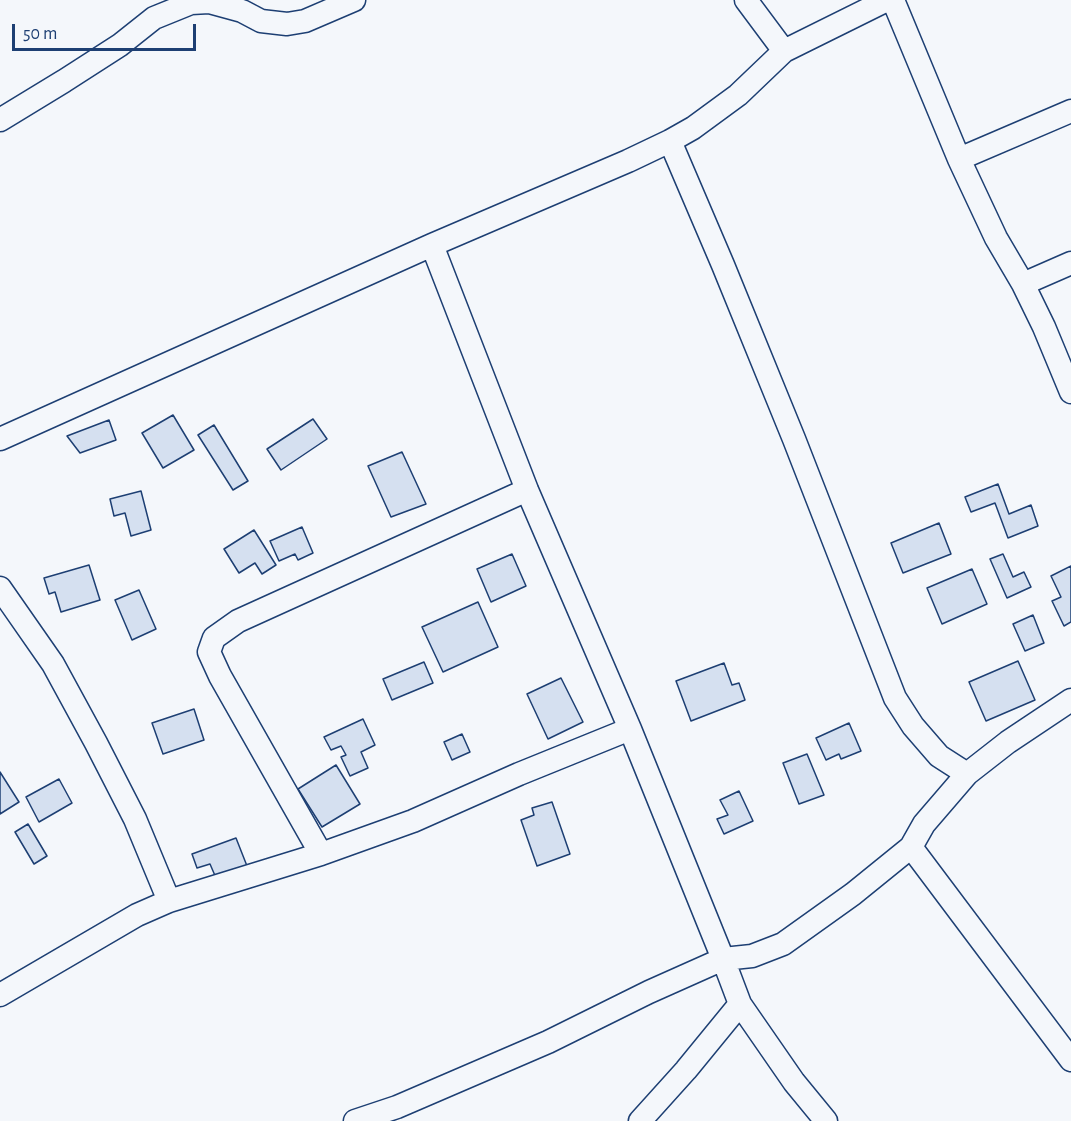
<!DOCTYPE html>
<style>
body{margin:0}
#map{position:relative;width:1071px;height:1121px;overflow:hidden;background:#f4f7fb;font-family:"Alegreya Sans",sans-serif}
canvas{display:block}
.scale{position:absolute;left:12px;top:24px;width:184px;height:27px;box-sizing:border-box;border:3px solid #1d3f73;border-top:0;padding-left:8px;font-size:18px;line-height:21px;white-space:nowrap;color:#1d3f73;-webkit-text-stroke:4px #f4f7fb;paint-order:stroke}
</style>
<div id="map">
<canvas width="1071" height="1121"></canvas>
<div class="scale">50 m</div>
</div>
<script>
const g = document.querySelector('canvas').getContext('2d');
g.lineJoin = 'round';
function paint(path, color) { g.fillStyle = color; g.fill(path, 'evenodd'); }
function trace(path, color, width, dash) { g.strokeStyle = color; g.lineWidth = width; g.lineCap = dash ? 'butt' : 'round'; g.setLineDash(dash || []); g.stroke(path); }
const building = new Path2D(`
 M 173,415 L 194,450 L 163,468 L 142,433 Z
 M 313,419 L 327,439 L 281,470 L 267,449 Z
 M 109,420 L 116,440 L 80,453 L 67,436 Z
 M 214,425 L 248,481 L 233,490 L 198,435 Z
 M 402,452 L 426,504 L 391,517 L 368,466 Z
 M 998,484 L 1009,514 L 1031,505 L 1038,526 L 1008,538 L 995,503 L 971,512 L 965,497 Z
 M 141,491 L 151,530 L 131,536 L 125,513 L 114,516 L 110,499 Z
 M 939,523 L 951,554 L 903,573 L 891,543 Z
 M 302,527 L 313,553 L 298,560 L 295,554 L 279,561 L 270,541 Z
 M 254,530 L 276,565 L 262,574 L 255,563 L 239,573 L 224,549 Z
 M 512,554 L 526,586 L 491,602 L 477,569 Z
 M 1003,554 L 1013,577 L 1024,572 L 1031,587 L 1007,598 L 990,559 Z
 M 89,565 L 100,600 L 61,612 L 55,592 L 49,594 L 44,578 Z
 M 1071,566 L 1071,622 L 1064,626 L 1052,601 L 1061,597 L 1051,576 Z
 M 972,569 L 987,604 L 942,624 L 927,588 Z
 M 139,590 L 156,629 L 132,640 L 115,600 Z
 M 478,602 L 498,647 L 443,672 L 422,627 Z
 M 1033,615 L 1044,643 L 1025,651 L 1013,624 Z
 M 1018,661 L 1035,700 L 986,721 L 969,682 Z
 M 424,662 L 433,683 L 392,700 L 383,679 Z
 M 724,663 L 732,685 L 739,683 L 745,700 L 691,721 L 676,681 Z
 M 561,678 L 583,722 L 548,739 L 527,694 Z
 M 194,709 L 204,740 L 163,754 L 152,723 Z
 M 363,719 L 375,745 L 361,752 L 368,768 L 350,776 L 341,757 L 346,755 L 341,746 L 331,750 L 324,737 Z
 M 849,723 L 861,751 L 841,759 L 839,754 L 826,760 L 816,738 Z
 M 462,734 L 470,752 L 452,760 L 444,742 Z
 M 807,754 L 824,795 L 799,804 L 783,763 Z
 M 336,765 L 360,804 L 322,827 L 298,789 Z
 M 0,772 L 19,802 L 0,814 Z
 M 59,779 L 72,803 L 39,822 L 26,797 Z
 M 739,791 L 753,821 L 724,834 L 717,819 L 728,815 L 720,800 Z
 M 552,802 L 570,854 L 537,866 L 521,820 L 534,815 L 532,808 Z
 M 28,824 L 47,856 L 34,864 L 15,832 Z
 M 236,838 L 247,866 L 216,878 L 210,864 L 197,868 L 192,854 Z`);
paint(building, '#d5e0f0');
trace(building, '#1d3f73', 1.5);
const minor = new Path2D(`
 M 746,0 L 784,51
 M 893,0 L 959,159 L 996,238 L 1023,284 L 1044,327 L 1071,392
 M 0,120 L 64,81 L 120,45 L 154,18 L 191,3 L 209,2 L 242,11 L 261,21 L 287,24 L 305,21 L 354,0
 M 670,141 L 723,265 L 794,439 L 895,698 L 913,726 L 939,756 L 967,774
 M 959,159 L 1071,111
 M 432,245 L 527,490 L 630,729 L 723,959 L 740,1004 L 794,1082 L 826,1121
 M 1023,284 L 1071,263
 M 0,439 L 432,245 L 628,161 L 670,141 L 693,128 L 738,95 L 784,51 L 887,0
 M 0,588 L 53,664 L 96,743 L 135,819 L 169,901
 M 911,847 L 1071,1060
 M 321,854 L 220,676 L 209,652 L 214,638 L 238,621 L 527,490
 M 0,995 L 137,915 L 169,901 L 321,854 L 413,821 L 519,774 L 630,729
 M 355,1121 L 397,1107 L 548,1042 L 649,992 L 723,959 L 752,956 L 783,944 L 853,894 L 911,847 L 924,824 L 967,774 L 1008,742 L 1071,700
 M 640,1121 L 686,1070 L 740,1004`);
trace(minor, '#1d3f73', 25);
trace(minor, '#f4f7fb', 22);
</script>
